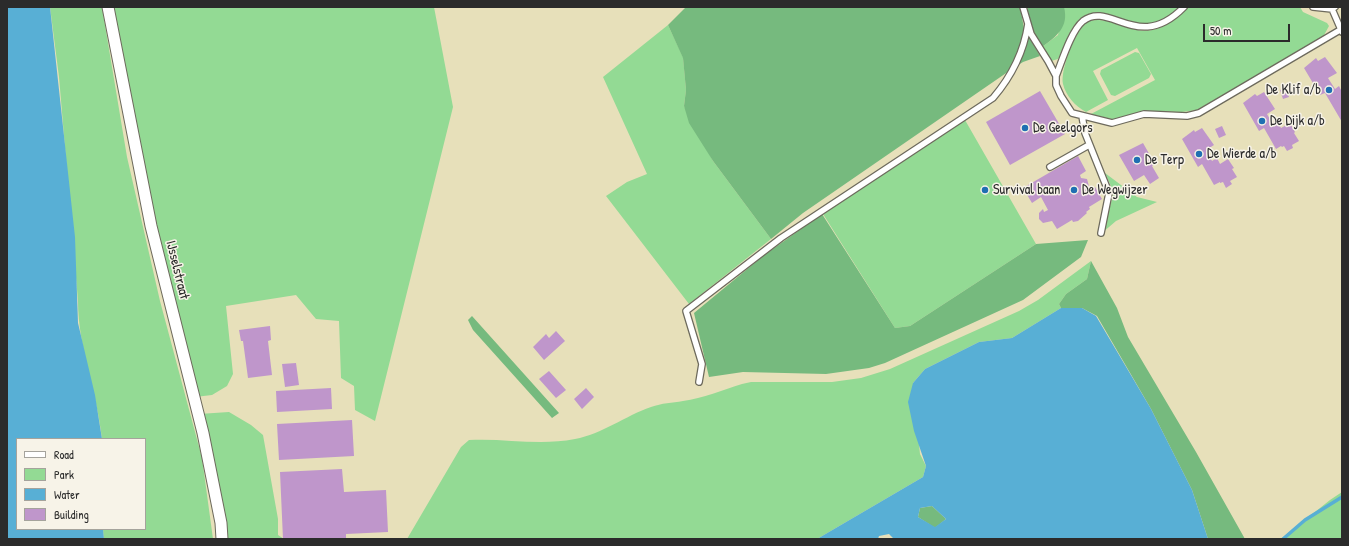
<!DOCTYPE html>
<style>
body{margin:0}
#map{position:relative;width:1349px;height:546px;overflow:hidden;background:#e7e0ba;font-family:"Patrick Hand",sans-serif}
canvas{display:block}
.frame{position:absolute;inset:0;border:8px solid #2b2b2b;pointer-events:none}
.legend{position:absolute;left:16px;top:438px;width:130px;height:92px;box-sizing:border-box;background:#f7f3e8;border:1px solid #a5a39c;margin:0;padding:5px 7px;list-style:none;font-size:12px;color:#2b2b2b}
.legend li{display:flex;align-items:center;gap:8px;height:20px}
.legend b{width:20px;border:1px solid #a5a39c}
.scale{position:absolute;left:1203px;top:24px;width:87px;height:18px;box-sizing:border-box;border:2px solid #2b2b2b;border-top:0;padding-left:5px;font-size:12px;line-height:14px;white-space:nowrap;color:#2b2b2b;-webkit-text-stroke:3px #f7f3e8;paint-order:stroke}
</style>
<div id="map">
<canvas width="1349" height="546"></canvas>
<div class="frame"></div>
<ul class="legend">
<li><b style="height:5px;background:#fff"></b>Road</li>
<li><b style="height:11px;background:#93da94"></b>Park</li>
<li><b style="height:11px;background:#58afd5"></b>Water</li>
<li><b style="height:11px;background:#bf96cb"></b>Building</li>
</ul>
<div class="scale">50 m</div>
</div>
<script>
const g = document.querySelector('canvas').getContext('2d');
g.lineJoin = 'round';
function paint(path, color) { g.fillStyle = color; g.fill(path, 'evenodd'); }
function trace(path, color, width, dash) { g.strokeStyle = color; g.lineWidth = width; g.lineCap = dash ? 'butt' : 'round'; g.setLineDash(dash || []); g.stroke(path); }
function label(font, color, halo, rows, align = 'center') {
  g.font = font + ' "Patrick Hand",sans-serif'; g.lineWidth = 3; g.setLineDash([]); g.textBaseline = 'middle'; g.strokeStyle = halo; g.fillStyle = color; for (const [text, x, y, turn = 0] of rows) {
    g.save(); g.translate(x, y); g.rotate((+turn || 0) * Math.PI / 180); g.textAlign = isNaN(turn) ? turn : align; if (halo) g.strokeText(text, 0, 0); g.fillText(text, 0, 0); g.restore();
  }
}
paint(new Path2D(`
 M 50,7 L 102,7 L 127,157 L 160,301 L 202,458 L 213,539 L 104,539 L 103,529 L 145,529 L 145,439 L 102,439 C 97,392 78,348 78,301 L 59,77 Z
 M 111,7 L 434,7 L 453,107 L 375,421 L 355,410 L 354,386 L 341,378 L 339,321 L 316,319 L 296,295 L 226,306 L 233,374 L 227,386 L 212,395 L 195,397 L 162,272 Z
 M 1064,7 L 1180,7 C 1170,16 1159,25 1145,25 C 1124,24 1097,1 1078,21 C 1068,31 1065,47 1058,59 L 1051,61 L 1042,47 L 1058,35 Z
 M 1188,7 L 1300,7 L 1303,12 L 1327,23 L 1329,26 L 1323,37 L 1197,110 L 1182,112 L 1144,111 L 1115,120 L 1091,114 L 1155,80 L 1137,48 L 1093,71 L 1108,100 L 1086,112 C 1075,106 1066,96 1063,84 C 1060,70 1076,27 1089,21 C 1096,19 1104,20 1111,22 C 1120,24 1128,28 1137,30 C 1158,34 1174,21 1188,7 Z
 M 668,25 L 683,57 L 686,90 L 684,106 L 713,161 L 771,239 L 689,304 L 606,196 L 627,182 L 647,174 L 603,77 Z
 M 1135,52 L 1139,53 L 1151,74 L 1149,78 L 1115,96 L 1111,95 L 1100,74 L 1101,70 Z
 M 965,120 L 1036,244 L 910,326 L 895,328 L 823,214 Z
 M 1105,173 L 1137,197 L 1157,202 L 1116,221 L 1102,233 L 1114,193 Z
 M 1091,261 L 1087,279 L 1066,294 L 1059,304 L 1061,308 L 1012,338 L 979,342 L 925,369 L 913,383 L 920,454 L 926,466 L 923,477 L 817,539 L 407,539 L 461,447 L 469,440 C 505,438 539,446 575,439 C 602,434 625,416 651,407 C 662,403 672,403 683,401 C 703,398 723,390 742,384 L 751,382 L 832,382 L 861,378 L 890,369 L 1019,311 L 1038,300 Z
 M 229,412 L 251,425 L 263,435 L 278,519 L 278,535 L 284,539 L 224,539 L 199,414 Z
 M 1342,492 L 1342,539 L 1281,539 L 1330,500 Z`), '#93da94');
paint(new Path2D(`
 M 686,7 L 1020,7 L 1024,28 L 1040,56 L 1023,62 L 1012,69 L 803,213 L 771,239 L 713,161 L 689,123 L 684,106 L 686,90 L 683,58 L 668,25 Z
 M 1027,7 L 1064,7 C 1069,27 1057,36 1042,47 L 1032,28 Z
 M 822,214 L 895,328 L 910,326 L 1036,244 L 1088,240 L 1081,257 L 1023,300 L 885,363 L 869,368 L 826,374 L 743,372 L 709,377 L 694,313 L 763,256 Z
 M 1091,261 L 1117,308 L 1128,337 L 1196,452 L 1245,539 L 1208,539 L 1192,490 L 1151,409 L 1097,316 L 1082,308 L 1061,308 L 1059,304 L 1066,294 L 1087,279 Z
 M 472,316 L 559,413 L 552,418 L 473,330 L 468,320 Z
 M 932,506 L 946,519 L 935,528 L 918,517 L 920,508 Z`), '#76ba7e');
paint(new Path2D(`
 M 7,7 L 50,7 L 75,237 L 78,323 L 95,395 L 102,439 L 17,439 L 17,529 L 103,529 L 104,539 L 7,539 Z
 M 1061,308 L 1082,308 L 1096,316 L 1151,409 L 1192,490 L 1208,539 L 894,539 L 889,534 L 879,536 L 878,539 L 817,539 L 923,477 L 926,466 L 914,431 L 908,402 L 913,383 L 925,369 L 979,342 L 1012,338 ZM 932,506 L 946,519 L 935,527 L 918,517 L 920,508 Z`), '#58afd5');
trace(new Path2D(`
 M 1283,539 L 1305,520 L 1342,497`), '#58afd5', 3.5);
paint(new Path2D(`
 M 1325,57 L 1337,73 L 1328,78 L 1335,89 L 1339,86 L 1342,92 L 1342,122 L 1325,93 L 1320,95 L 1304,68 L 1316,58 L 1318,61 Z
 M 1286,88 L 1289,97 L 1283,99 L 1280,90 Z
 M 1040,91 L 1065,134 L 1010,165 L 986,122 Z
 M 1264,92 L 1275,109 L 1267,114 L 1273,125 L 1278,122 L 1281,128 L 1290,123 L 1295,132 L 1294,133 L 1299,141 L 1292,145 L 1293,148 L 1287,151 L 1284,146 L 1282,147 L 1281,146 L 1276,149 L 1264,128 L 1259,131 L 1243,103 L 1255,94 L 1257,96 Z
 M 1222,126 L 1226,135 L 1219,138 L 1215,129 Z
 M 1202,128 L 1214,145 L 1206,150 L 1212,161 L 1217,158 L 1220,164 L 1228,159 L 1234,168 L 1232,169 L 1237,177 L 1230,181 L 1232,184 L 1226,188 L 1223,182 L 1220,183 L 1220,182 L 1214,185 L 1202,164 L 1198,167 L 1182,139 L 1194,130 L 1195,132 Z
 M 1143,143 L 1155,164 L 1152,166 L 1159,178 L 1150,184 L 1144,175 L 1134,181 L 1119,155 Z
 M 1078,156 L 1086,171 L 1080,175 L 1081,178 L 1087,179 L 1090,190 L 1095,187 L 1102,199 L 1089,207 L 1090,209 L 1086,212 L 1087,213 L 1078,221 L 1073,222 L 1072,220 L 1057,229 L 1052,221 L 1043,223 L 1039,219 L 1039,213 L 1043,209 L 1044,212 L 1048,210 L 1041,197 L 1032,203 L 1023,188 Z
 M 270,326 L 271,340 L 268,341 L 272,375 L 248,378 L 243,341 L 241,341 L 239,330 Z
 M 556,331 L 565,341 L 544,360 L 533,347 L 546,334 L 549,338 Z
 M 296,363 L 299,385 L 285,387 L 282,364 Z
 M 549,371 L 566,390 L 556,398 L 539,379 Z
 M 331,388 L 332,409 L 277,412 L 276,391 Z
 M 586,388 L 594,397 L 582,409 L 574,399 Z
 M 352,420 L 354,456 L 279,460 L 277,424 Z
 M 342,469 L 344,492 L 386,490 L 388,532 L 346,534 L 346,538 L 283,539 L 280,472 Z`), '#bf96cb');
const lane = new Path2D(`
 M 1023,7 L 1031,34 L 1048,61 L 1056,76 L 1056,85 L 1061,96 L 1072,113 L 1112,123 L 1144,114 L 1187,116 L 1199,113 L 1340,30
 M 1313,7 L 1332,9 L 1335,7
 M 1332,9 L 1342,32
 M 1056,76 C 1062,61 1071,31 1083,21 C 1110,0 1138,54 1184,7
 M 1082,116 L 1085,133 L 1109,193 L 1101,233
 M 1050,167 L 1089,145
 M 699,382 L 702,364 L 686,311 L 781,238 L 993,98 C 1011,77 1024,51 1028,24`);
const street = new Path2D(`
 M 108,7 L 151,226 L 203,433 L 221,523 L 222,539`);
trace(lane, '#6d6a5d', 8);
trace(street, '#6d6a5d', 13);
trace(lane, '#fff', 5.5);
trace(street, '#fff', 11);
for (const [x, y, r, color] of [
 [1329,90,4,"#1f6fb2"],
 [1262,121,4,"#1f6fb2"],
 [1025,128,4,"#1f6fb2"],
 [1199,154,4,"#1f6fb2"],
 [1137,160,4,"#1f6fb2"],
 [985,190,4,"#1f6fb2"],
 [1074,190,4,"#1f6fb2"]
]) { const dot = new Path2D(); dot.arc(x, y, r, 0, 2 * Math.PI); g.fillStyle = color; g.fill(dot); trace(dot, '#f7f3e8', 1.5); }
label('14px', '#2b2b2b', '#f7f3e8', [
 ["De Klif a/b",1321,90,"right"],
 ["De Dijk a/b",1270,121],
 ["De Geelgors",1033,128],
 ["De Wierde a/b",1207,154],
 ["De Terp",1145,160],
 ["Survival baan",993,190],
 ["De Wegwijzer",1082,190]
], 'left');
label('14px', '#2b2b2b', '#f7f3e8', [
 ["IJsselstraat",177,270,76]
]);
</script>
